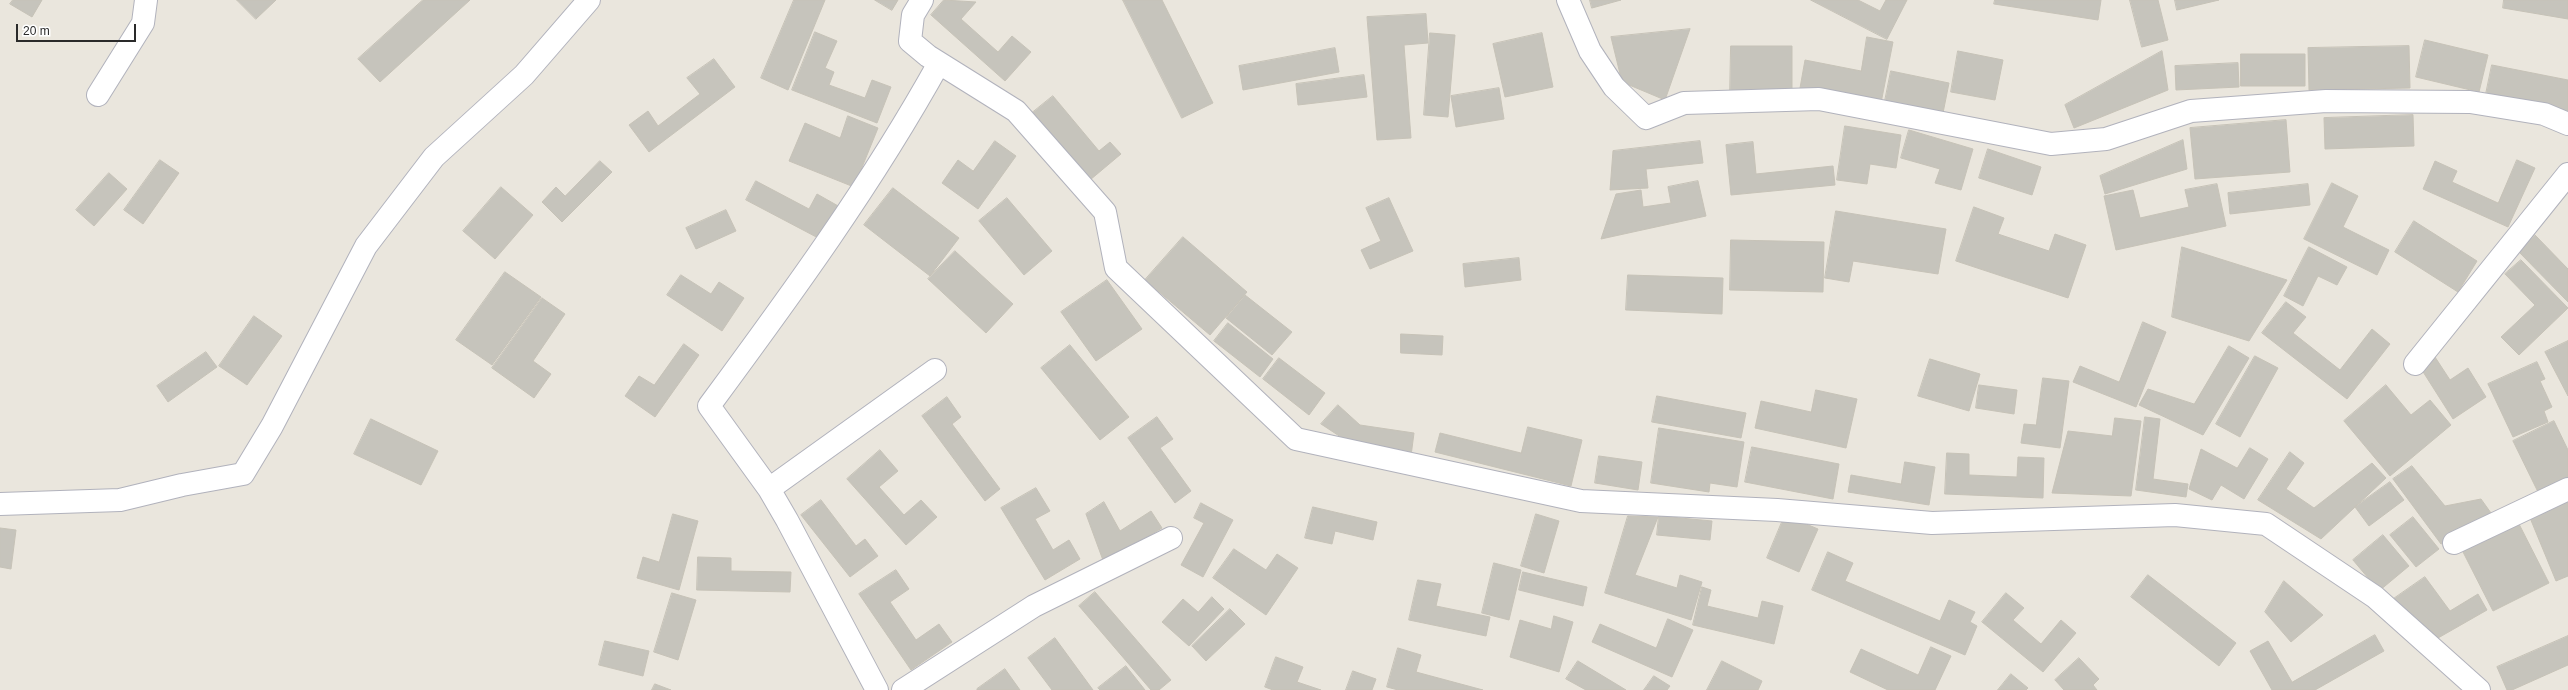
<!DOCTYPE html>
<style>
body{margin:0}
#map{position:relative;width:2568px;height:690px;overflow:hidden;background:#eae6dd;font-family:Arial,sans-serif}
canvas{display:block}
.scale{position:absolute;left:16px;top:24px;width:120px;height:18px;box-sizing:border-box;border:2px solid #2a2a2a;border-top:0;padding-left:5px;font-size:12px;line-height:14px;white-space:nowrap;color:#2a2a2a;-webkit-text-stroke:3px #fff;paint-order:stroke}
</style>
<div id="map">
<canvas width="2568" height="690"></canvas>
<div class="scale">20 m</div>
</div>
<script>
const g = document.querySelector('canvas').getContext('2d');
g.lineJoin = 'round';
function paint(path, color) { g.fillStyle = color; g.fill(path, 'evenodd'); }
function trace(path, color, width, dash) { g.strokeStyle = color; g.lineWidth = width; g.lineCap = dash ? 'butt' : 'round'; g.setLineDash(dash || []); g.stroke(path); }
const building = new Path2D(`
 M 13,0 L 42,0 L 32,17 L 10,4 Z
 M 237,0 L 276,0 L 256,19 Z
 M 423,0 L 470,0 L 380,82 L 358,59 Z
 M 794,0 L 825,0 L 788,90 L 761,78 Z
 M 875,0 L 898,0 L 892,10 Z
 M 944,0 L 976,2 L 961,19 L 998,52 L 1012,36 L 1031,52 L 1005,81 L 931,15 Z
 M 1123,0 L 1162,0 L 1213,103 L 1182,118 Z
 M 1590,0 L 1621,0 L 1592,8 Z
 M 1811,0 L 1858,0 L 1880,11 L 1886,0 L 1907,0 L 1887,39 Z
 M 1995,0 L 2101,0 L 2098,20 L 1994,4 Z
 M 2130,0 L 2158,0 L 2168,40 L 2142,47 Z
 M 2175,0 L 2219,0 L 2177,10 Z
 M 2504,0 L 2568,0 L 2568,19 L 2503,8 Z
 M 1426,14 L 1428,43 L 1404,45 L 1411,138 L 1377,140 L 1367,17 Z
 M 1690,29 L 1665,100 L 1622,82 L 1611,37 Z
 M 815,32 L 837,41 L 825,68 L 834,72 L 829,85 L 865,98 L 872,80 L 891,87 L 877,123 L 792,90 Z
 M 1430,33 L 1455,35 L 1448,117 L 1424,115 Z
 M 1542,33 L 1553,87 L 1505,97 L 1493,44 Z
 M 1867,37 L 1893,42 L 1881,103 L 1800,88 L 1805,60 L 1861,71 Z
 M 2425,40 L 2488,55 L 2479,92 L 2416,77 Z
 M 1731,46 L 1792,46 L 1792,97 L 1730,96 Z
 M 2409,46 L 2410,88 L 2309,90 L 2308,48 Z
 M 1335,48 L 1339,72 L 1243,90 L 1239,66 Z
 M 1958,51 L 2003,60 L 1995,100 L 1951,92 Z
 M 2162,51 L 2168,90 L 2074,128 L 2065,105 Z
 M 2241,54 L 2305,54 L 2305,86 L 2241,86 Z
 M 714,59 L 735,87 L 649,152 L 629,125 L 648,111 L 658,126 L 700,94 L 687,78 Z
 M 2238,63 L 2239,87 L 2176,90 L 2175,66 Z
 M 2492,65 L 2568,80 L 2568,111 L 2486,94 Z
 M 1891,71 L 1949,83 L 1943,113 L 1885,101 Z
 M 1364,75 L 1367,97 L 1298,105 L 1296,84 Z
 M 1499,88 L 1504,119 L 1456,127 L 1451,96 Z
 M 1053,96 L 1099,151 L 1110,142 L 1121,154 L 1090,180 L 1032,113 Z
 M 2413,115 L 2414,146 L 2325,149 L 2324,118 Z
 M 848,116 L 878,128 L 854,187 L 789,161 L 805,123 L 840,138 Z
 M 2286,120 L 2290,172 L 2195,179 L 2190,128 Z
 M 1845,126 L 1901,135 L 1896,168 L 1870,164 L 1867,184 L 1837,180 Z
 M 1909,130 L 1973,149 L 1961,190 L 1935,183 L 1940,169 L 1901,158 Z
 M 2183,140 L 2187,169 L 2105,194 L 2100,176 Z
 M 995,141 L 1016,156 L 978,209 L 942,183 L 958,160 L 973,171 Z
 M 1700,141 L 1703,163 L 1646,169 L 1648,188 L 1610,190 L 1613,151 Z
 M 1753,142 L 1756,174 L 1833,166 L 1835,185 L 1731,195 L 1726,145 Z
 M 1988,149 L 2041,167 L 2032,195 L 1979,178 Z
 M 160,160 L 179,173 L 143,224 L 124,210 Z
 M 2517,160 L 2535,168 L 2508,227 L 2423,189 L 2435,161 L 2457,171 L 2452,182 L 2498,203 Z
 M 600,161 L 612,172 L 562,222 L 542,202 L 556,187 L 565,196 Z
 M 109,173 L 127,189 L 94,226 L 76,210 Z
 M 756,181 L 809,209 L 817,194 L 840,207 L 822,240 L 746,200 Z
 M 1698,181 L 1706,216 L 1601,239 L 1616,194 L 1641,190 L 1643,207 L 1671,203 L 1668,187 Z
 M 2332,183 L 2358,196 L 2343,227 L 2389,250 L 2377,275 L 2304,239 Z
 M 2217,184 L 2226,226 L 2116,250 L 2104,196 L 2133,190 L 2140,218 L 2189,207 L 2185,190 Z
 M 2308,184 L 2310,205 L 2230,214 L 2228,193 Z
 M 501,187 L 533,215 L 495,259 L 463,231 Z
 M 893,188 L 959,238 L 930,276 L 864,225 Z
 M 1007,198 L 1052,251 L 1024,275 L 979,221 Z
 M 1389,198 L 1413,251 L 1370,269 L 1361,250 L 1381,241 L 1366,208 Z
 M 1974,207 L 2004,218 L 1998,234 L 2049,251 L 2055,234 L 2086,245 L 2068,298 L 1956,261 Z
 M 726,210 L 736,231 L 696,249 L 686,228 Z
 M 1836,211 L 1946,229 L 1938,274 L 1853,261 L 1849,282 L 1825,278 Z
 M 2414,221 L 2477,261 L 2458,292 L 2395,252 Z
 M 2535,235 L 2568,269 L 2568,302 L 2518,251 Z
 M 1183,237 L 1247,292 L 1210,335 L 1145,280 Z
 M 1731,240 L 1824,242 L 1823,292 L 1730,290 Z
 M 2182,247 L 2287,280 L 2249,341 L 2172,317 Z
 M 2309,247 L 2347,267 L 2337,285 L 2318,276 L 2303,306 L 2284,296 Z
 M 955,251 L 1013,304 L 986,333 L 928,279 Z
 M 1519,258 L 1521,280 L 1465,287 L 1463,264 Z
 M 2521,260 L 2568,308 L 2519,355 L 2501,337 L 2535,305 L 2505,274 Z
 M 505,272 L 541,297 L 492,365 L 456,340 Z
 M 681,275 L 711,294 L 719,282 L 744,298 L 722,331 L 667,295 Z
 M 1628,275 L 1723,278 L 1722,314 L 1626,310 Z
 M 1107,280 L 1142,329 L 1096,361 L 1061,312 Z
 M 1245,295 L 1292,332 L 1272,355 L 1226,318 Z
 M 542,298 L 565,314 L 533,361 L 551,374 L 534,398 L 492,368 Z
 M 2286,302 L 2306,317 L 2293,333 L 2340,370 L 2372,329 L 2390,344 L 2347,399 L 2262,333 Z
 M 254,316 L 282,336 L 247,385 L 219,366 Z
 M 2143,322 L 2166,332 L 2136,407 L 2073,382 L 2080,366 L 2119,382 Z
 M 1228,323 L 1273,359 L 1260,377 L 1214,341 Z
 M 1401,334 L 1443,336 L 1442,355 L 1401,353 Z
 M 2568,341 L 2568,396 L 2545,352 Z
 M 684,344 L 699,355 L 655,417 L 625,396 L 639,376 L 654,385 Z
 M 1070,345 L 1129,417 L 1100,440 L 1041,368 Z
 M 2229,346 L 2249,358 L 2203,435 L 2139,405 L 2148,389 L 2194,404 Z
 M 206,352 L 217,367 L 168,402 L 157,386 Z
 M 2255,356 L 2278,368 L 2240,437 L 2216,424 Z
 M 2435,357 L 2450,380 L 2468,368 L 2486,397 L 2453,419 L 2420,367 Z
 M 1279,358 L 1325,393 L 1309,415 L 1263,379 Z
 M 1930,359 L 1980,374 L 1969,411 L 1918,396 Z
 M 2537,362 L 2545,379 L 2540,381 L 2552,407 L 2544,411 L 2548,422 L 2513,437 L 2488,384 Z
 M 2043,378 L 2069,381 L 2060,448 L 2021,443 L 2024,424 L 2036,425 Z
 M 1979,385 L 2017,390 L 2014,414 L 1976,408 Z
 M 2386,385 L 2411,415 L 2430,400 L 2451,425 L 2390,476 L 2344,421 Z
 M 1816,390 L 1857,399 L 1846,448 L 1755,428 L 1761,401 L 1811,412 Z
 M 1657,396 L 1746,413 L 1741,438 L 1652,422 Z
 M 947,397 L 961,417 L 952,424 L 1000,489 L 985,501 L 922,416 Z
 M 1338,405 L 1360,425 L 1414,433 L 1411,456 L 1356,447 L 1321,424 Z
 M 1157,417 L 1173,439 L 1160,448 L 1191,491 L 1175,503 L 1128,438 Z
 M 2145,417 L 2160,419 L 2153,479 L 2188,484 L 2186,497 L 2136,490 Z
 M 2115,418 L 2141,421 L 2131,496 L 2052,493 L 2068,431 L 2112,436 Z
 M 371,419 L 438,451 L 421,485 L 354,454 Z
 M 2554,421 L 2568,450 L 2568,480 L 2539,494 L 2513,441 Z
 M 1528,427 L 1582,440 L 1571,486 L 1435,452 L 1440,433 L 1521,453 Z
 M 1659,428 L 1744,442 L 1737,487 L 1710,483 L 1709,492 L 1651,483 Z
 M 1752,447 L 1839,464 L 1833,499 L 1745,482 Z
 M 2250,448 L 2268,459 L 2244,499 L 2221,485 L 2212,500 L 2189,489 L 2201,449 L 2237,468 Z
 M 880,450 L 898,471 L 879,487 L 904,515 L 921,500 L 937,517 L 906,545 L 847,479 Z
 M 2290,452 L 2304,463 L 2286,489 L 2314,508 L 2372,463 L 2386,478 L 2321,539 L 2258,500 Z
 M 1947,453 L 1969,454 L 1969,475 L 2017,477 L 2018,457 L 2044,458 L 2043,498 L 1945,494 Z
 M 1599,456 L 1642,462 L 1638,490 L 1595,483 Z
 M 1905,462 L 1935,467 L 1929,505 L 1848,492 L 1851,475 L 1901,484 Z
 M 2412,466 L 2445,506 L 2481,499 L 2496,520 L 2441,544 L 2393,479 Z
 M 2390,482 L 2404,500 L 2369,526 L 2355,507 Z
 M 1036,488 L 1050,511 L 1035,519 L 1053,550 L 1069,540 L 1080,559 L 1045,580 L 1001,508 Z
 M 2568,496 L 2568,576 L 2556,581 L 2528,513 Z
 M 821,500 L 856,546 L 865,539 L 878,556 L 850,577 L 801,515 Z
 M 1104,502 L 1120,531 L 1151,511 L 1162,528 L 1104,563 L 1086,514 Z
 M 1201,503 L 1233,520 L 1203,577 L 1181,565 L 1204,523 L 1194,518 Z
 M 1313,507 L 1377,522 L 1373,540 L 1335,531 L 1332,544 L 1305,538 Z
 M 673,514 L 698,521 L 679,590 L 637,578 L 643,557 L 659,562 Z
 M 1536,514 L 1559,521 L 1544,573 L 1521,566 Z
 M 1785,515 L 1818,529 L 1799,572 L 1767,558 Z
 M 1628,516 L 1658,517 L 1635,575 L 1677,588 L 1680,575 L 1702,582 L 1691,620 L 1605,593 Z
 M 1659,516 L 1712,521 L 1710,540 L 1657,535 Z
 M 2413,517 L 2439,549 L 2416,567 L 2390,535 Z
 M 2518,522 L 2549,583 L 2493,611 L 2462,550 Z
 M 0,528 L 16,530 L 11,569 L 0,567 Z
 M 2383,535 L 2409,566 L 2379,591 L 2353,560 Z
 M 1234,549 L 1266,570 L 1277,554 L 1298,568 L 1266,615 L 1213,578 Z
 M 1828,552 L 1853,563 L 1845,581 L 1940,621 L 1949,600 L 1975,612 L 1970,622 L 1977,626 L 1965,655 L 1812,590 Z
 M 698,557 L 731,558 L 731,571 L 791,572 L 790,592 L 697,590 Z
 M 1494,563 L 1521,570 L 1509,620 L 1482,613 Z
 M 896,570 L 909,589 L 890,602 L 916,640 L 939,624 L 952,642 L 911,670 L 859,594 Z
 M 1523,572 L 1587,587 L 1583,606 L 1519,590 Z
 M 2148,575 L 2236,643 L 2219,666 L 2131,597 Z
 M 2425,577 L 2450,611 L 2478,594 L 2487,610 L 2438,638 L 2392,600 Z
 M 1418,580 L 1441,584 L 1436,606 L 1490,617 L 1486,636 L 1409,620 Z
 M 2284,581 L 2323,615 L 2291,642 L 2265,612 Z
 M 1702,587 L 1711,590 L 1707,606 L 1758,618 L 1762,601 L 1783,606 L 1774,644 L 1693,625 Z
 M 1095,592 L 1171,680 L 1159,690 L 1151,690 L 1079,606 Z
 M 672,593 L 696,600 L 678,660 L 654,652 Z
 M 2006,593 L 2024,608 L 2013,620 L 2041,644 L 2061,620 L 2076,633 L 2043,672 L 1982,622 Z
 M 1212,597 L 1224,609 L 1189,646 L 1162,622 L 1183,599 L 1198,612 Z
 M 1230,609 L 1245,624 L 1206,661 L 1192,646 Z
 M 1554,616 L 1573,622 L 1559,672 L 1510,657 L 1520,620 L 1551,629 Z
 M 1668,619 L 1693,630 L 1672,677 L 1592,642 L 1600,624 L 1656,648 Z
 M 2375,635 L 2384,651 L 2315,690 L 2272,690 L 2250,651 L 2268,641 L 2292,682 Z
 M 2568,636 L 2568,665 L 2512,690 L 2507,690 L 2497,667 Z
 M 1055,638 L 1093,690 L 1052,690 L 1028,658 Z
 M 605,641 L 649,651 L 643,676 L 599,665 Z
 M 1931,647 L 1951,656 L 1935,690 L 1888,690 L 1850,672 L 1861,649 L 1918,675 Z
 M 1398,648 L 1421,655 L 1416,672 L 1483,690 L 1398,690 L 1387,687 Z
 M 1276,657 L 1303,667 L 1297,682 L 1321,690 L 1273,690 L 1265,687 Z
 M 2079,658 L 2099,679 L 2093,685 L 2097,690 L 2064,690 L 2055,680 Z
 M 1578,661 L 1626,690 L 1586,690 L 1566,679 Z
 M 1722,661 L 1762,681 L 1758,690 L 1707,690 Z
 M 1126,666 L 1145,690 L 1100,690 L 1098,688 Z
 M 1005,669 L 1020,690 L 977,690 L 977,689 Z
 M 1353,671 L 1376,679 L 1372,690 L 1346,690 Z
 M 2011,674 L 2028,688 L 2026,690 L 1998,690 Z
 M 1654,676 L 1670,686 L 1667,690 L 1644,690 Z
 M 655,684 L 671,690 L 652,690 Z`);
paint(building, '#c6c4bc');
trace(building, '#c6c2b7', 1);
const street = new Path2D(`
 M 922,0 L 913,15 L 910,41 L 928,56 L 1016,111 L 1105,212 L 1116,268 L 1296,439 L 1581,501 L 1777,510 L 1932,523 L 2175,515 L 2266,524 L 2375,597 L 2479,690
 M 1568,0 L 1590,51 L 1614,87 L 1646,118 L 1684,103 L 1819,99 L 2051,144 L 2106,139 L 2191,111 L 2326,101 L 2470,102 L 2544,114 L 2568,124
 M 98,95 L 143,23 L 146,0
 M 2415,364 L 2568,174
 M 769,489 L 935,370
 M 0,504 L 120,500 L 182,485 L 243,474 L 272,426 L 366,246 L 434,157 L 524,75 L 589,0
 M 2454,543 L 2568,489
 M 877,690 L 787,520 L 769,489 L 709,406 C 791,295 872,184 939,63
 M 903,690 L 1034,606 L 1171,538`);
trace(street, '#b1b2bc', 24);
trace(street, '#fff', 22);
</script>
